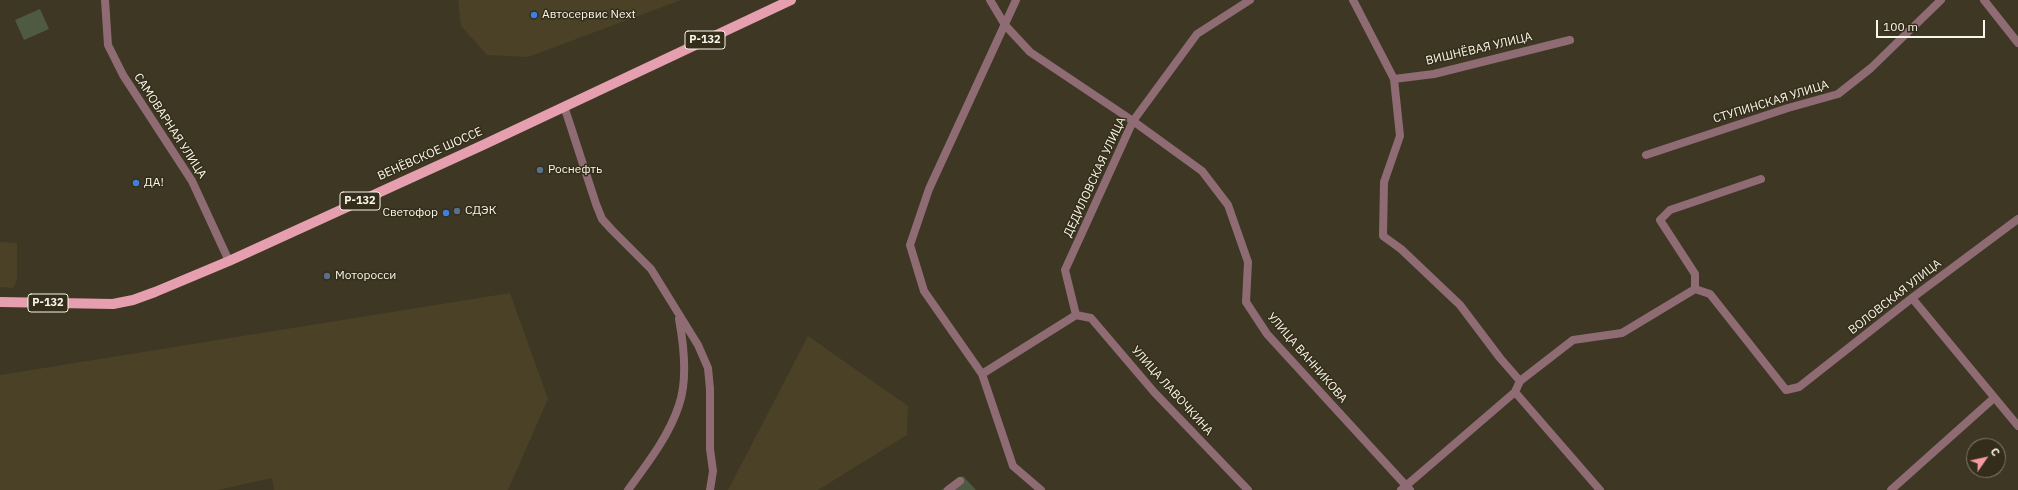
<!DOCTYPE html>
<meta charset="utf-8">
<style>
body{margin:0}
#map{position:relative;width:2018px;height:490px;overflow:hidden;background:#3e3724;font-family:"IBM Plex Sans",sans-serif}
canvas{display:block}
.north{position:absolute;left:1966px;top:438px;width:40px;height:40px;box-sizing:border-box;background:#332d1a;border:1px solid #827d6d;border-radius:50%;rotate:56deg;font-size:11px;font-weight:700;line-height:16px;text-align:center;color:#f8f5e9}
.north::after{content:'';display:block;margin:auto;width:14px;height:18px;background:#f49aa2;clip-path:polygon(50% 0,100% 100%,50% 72%,0 100%)}
.scale{position:absolute;left:1876px;top:20px;width:109px;height:18px;box-sizing:border-box;border:2px solid #f8f5e9;border-top:0;padding-left:5px;font-size:12px;line-height:14px;white-space:nowrap;color:#f8f5e9;-webkit-text-stroke:3px #332d1a;paint-order:stroke}
</style>
<div id="map">
<canvas width="2018" height="490"></canvas>
<div class="north">С</div>
<div class="scale">100 m</div>
</div>
<script>
const g = document.querySelector('canvas').getContext('2d');
g.lineJoin = 'round';
function paint(path, color) { g.fillStyle = color; g.fill(path, 'evenodd'); }
function trace(path, color, width, dash) { g.strokeStyle = color; g.lineWidth = width; g.lineCap = dash ? 'butt' : 'round'; g.setLineDash(dash || []); g.stroke(path); }
function label(font, color, halo, rows, align = 'center') {
  g.font = font + ' "IBM Plex Sans",sans-serif'; g.lineWidth = 3; g.setLineDash([]); g.textBaseline = 'middle'; g.strokeStyle = halo; g.fillStyle = color; for (const [text, x, y, turn = 0] of rows) {
    g.save(); g.translate(x, y); g.rotate((+turn || 0) * Math.PI / 180); g.textAlign = isNaN(turn) ? turn : align; if (halo) g.strokeText(text, 0, 0); g.fillText(text, 0, 0); g.restore();
  }
}
paint(new Path2D(`
 M 458,0 L 681,0 L 528,57 L 487,55 L 461,26 Z
 M 0,242 L 17,243 L 17,280 L 13,288 L 0,287 Z
 M 510,293 L 548,399 L 508,490 L 274,490 L 272,478 L 218,490 L 0,490 L 0,375 Z
 M 808,336 L 908,406 L 907,435 L 818,490 L 728,490 Z`), '#4a4127');
paint(new Path2D(`
 M 40,9 L 49,29 L 24,40 L 15,20 Z
 M 963,476 L 976,490 L 941,490 Z`), '#4f5a42');
trace(new Path2D(`
 M 105,0 L 108,45 L 123,75 L 192,181 L 229,261
 M 990,0 L 1005,25 L 1030,52 L 1133,121 L 1202,171 L 1228,205 L 1248,262 L 1246,302 L 1267,334 L 1410,490
 M 1016,0 L 929,189 L 910,245 L 924,291 L 982,374 L 1076,315
 M 1353,0 L 1394,79 L 1400,136 L 1384,182 L 1383,236 L 1401,249 L 1460,305 L 1500,358 L 1520,381
 M 1984,0 L 2018,43
 M 1394,79 L 1434,74 L 1570,40
 M 564,106 L 596,204 L 602,219 L 612,230 L 651,269 L 698,345 L 708,368 L 710,389 L 710,449 L 713,471 L 710,490
 M 1646,155 L 1788,108 L 1838,94 L 1871,68 L 1941,0
 M 1695,289 L 1695,274 L 1660,220 L 1670,210 L 1761,179
 M 1912,298 L 2018,426
 M 1076,315 L 1065,270 L 1133,121 L 1197,34 L 1250,0
 M 1076,315 L 1091,318 L 1154,392 L 1248,490
 M 982,374 L 1013,466 L 1041,490
 M 1515,392 L 1600,490
 M 628,490 C 647,464 669,436 679,405 C 688,379 684,346 679,319
 M 948,490 L 960,481
 M 1401,490 L 1515,392 L 1520,381 L 1573,340 L 1622,333 L 1695,289 L 1710,294 L 1786,390 L 1799,387 L 1912,298 L 2018,219
 M 1891,490 L 1994,398`), '#8f6c74', 8);
trace(new Path2D(`
 M 0,302 L 113,304 L 133,300 L 155,292 L 229,261 L 483,145 L 791,0`), '#e59faf', 10);
for (const [x, y, r, color] of [
 [534,15,4,"#3f7fe0"],
 [540,170,4,"#5c6f8a"],
 [136,183,4,"#3f7fe0"],
 [457,211,4,"#5c6f8a"],
 [446,213,4,"#3f7fe0"],
 [327,276,4,"#5c6f8a"]
]) { const dot = new Path2D(); dot.arc(x, y, r, 0, 2 * Math.PI); g.fillStyle = color; g.fill(dot); trace(dot, '#332d1a', 1.5); }
for (const [x, y, w] of [
 [705,40,40],
 [360,201,40],
 [48,303,40]
]) { const box = new Path2D(); box.roundRect(x - w / 2, y - 9, w, 18, 3); g.fillStyle = '#332d1a'; g.fill(box); trace(box, '#f8f5e9', 1); }
label('bold 11px', '#f8f5e9', null, [
 ["Р-132",705,40],
 ["Р-132",360,201],
 ["Р-132",48,303]
]);
label('12px', '#f8f5e9', '#332d1a', [
 ["Автосервис Next",542,15],
 ["Роснефть",548,170],
 ["ДА!",144,183],
 ["СДЭК",465,211],
 ["Светофор",438,213,"right"],
 ["Моторосси",335,276]
], 'left');
label('12px', '#f8f5e9', '#332d1a', [
 ["ВИШНЁВАЯ УЛИЦА",1479,49,-13],
 ["СТУПИНСКАЯ УЛИЦА",1771,102,-17],
 ["САМОВАРНАЯ УЛИЦА",170,126,57],
 ["ВЕНЁВСКОЕ ШОССЕ",430,154,-24],
 ["ДЕДИЛОВСКАЯ УЛИЦА",1095,177,-65],
 ["ВОЛОВСКАЯ УЛИЦА",1895,297,-38],
 ["УЛИЦА ВАННИКОВА",1307,358,49],
 ["УЛИЦА ЛАВОЧКИНА",1172,391,48]
]);
</script>
